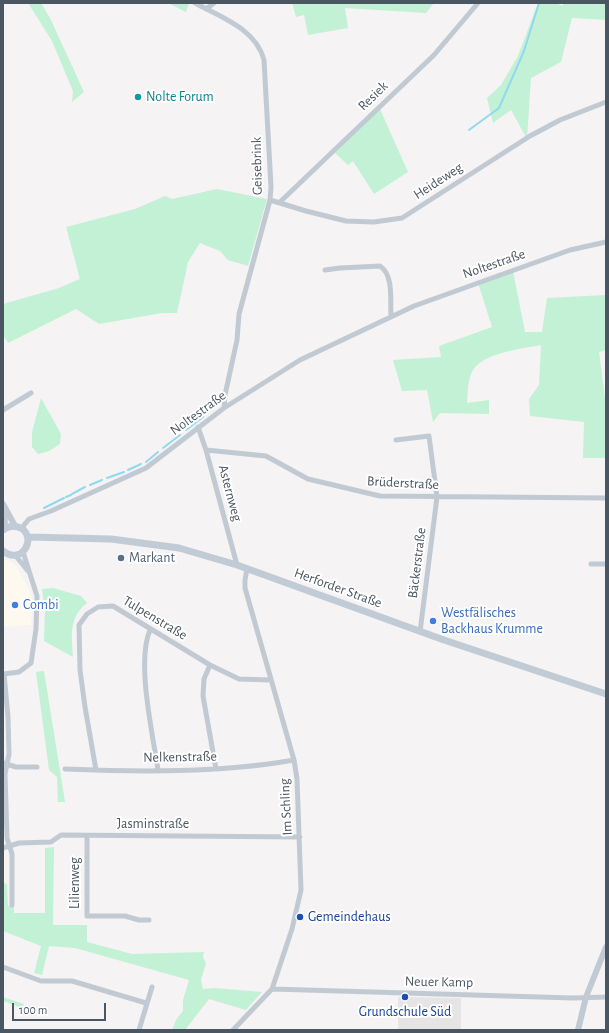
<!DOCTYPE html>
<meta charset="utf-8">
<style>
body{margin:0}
#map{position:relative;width:609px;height:1033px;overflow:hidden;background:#f5f3f3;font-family:"Alegreya Sans",sans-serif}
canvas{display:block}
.frame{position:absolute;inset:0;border:4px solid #4a5661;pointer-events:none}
.scale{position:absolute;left:12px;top:1003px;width:94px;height:18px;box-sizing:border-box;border:2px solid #4a5661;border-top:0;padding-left:5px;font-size:12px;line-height:14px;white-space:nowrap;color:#4a5661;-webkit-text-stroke:3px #fff;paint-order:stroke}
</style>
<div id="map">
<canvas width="609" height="1033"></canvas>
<div class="frame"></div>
<div class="scale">100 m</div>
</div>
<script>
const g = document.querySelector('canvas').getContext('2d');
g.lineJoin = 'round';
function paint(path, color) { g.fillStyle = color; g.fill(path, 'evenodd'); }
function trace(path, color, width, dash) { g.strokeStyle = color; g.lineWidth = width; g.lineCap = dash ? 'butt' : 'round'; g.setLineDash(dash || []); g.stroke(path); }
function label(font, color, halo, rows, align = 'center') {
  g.font = font + ' "Alegreya Sans",sans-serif'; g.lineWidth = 4; g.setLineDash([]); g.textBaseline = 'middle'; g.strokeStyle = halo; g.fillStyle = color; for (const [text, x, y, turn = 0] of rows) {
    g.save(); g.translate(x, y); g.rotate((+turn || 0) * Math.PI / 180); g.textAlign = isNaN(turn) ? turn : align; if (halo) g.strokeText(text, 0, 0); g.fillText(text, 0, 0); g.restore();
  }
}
paint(new Path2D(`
 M 3,559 L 14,563 L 29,589 L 33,602 L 31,625 L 3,627 Z`), '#fdf9ef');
paint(new Path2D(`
 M 398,997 L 461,998 L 461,1030 L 398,1030 Z`), '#e6e4e5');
paint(new Path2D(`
 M 28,3 L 41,3 L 50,18 L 84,92 L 72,102 L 73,91 L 52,41 Z
 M 168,3 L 189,3 L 186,12 Z
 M 292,3 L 434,3 L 426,13 L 345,8 L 348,28 L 308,35 L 304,15 L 296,17 Z
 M 538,3 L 555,3 L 563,6 L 563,3 L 606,3 L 606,20 L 572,18 L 561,62 L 531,78 L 527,139 L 511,110 L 493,123 L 487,98 L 501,85 L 518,56 Z
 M 380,109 L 408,172 L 374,194 L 353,161 L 348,165 L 335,153 Z
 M 217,189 L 267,199 L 248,266 L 228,260 L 220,251 L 200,243 L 188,262 L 177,313 L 162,313 L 99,324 L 76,309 L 8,343 L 3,335 L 3,304 L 59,288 L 80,279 L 66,227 L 135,209 L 165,196 L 172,199 Z
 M 513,271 L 525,332 L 542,332 L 547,298 L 606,295 L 606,350 L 599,352 L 606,406 L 606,458 L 583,458 L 584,422 L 530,416 L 529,399 L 539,385 L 541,345 C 522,349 485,352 473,370 C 467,380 468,393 467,403 L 489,400 L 489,414 L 440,413 L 433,422 L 427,390 L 402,391 L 393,360 L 441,357 L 439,346 L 492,327 L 478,283 Z
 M 41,398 L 61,434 L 60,444 L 49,451 L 38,454 L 32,447 L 32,432 Z
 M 53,588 L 81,596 L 87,603 C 68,618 72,636 73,657 L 44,641 L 45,610 L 42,589 Z
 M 44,671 L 65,802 L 58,802 L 57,777 L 49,770 L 36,672 Z
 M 54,847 L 53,925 L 87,925 L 87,942 L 132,954 L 204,952 L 203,957 L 206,963 L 201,980 L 203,989 L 214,988 L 262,992 L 246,1010 L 209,999 L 185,1030 L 172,1030 L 176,1020 L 183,1011 L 183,1000 L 189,980 L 75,948 L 49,946 L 42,975 L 34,973 L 41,946 L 3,931 L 3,883 L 7,884 L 8,906 L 14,906 L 14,913 L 45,913 L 45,848 Z
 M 3,997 L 24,1004 L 22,1008 L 3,1001 Z`), '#c3f1d5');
trace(new Path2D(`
 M 469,130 L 499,108 L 524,51 L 539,3
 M 186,430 L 203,417
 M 163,448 L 180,435
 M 146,462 L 158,452
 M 128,470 L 141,464
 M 107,478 L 124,472
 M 90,485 L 102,480
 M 72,494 L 85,487
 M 66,497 L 71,495
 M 44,508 L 64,498`), '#90daee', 2);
trace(new Path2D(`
 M 195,3 C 221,17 256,29 264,60 L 271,187 L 270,200 L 239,314 L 237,340 L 225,395 L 224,408
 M 206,9 L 214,3
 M 270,200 L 306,211 L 346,221 L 374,222 L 402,218 L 530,136 L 560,120 L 606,102
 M 280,202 L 434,55 L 478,3
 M 325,270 L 340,268 L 380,266 C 394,275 390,301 391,315
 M 3,410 L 31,393
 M 198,427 L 206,450 L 237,565
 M 396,440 L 429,436 L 437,497 L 420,632
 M 206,450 L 266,456 L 308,479 L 380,496 L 606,498
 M 23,529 L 24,525 L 29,519 L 51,511 L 146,468 L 224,408 L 300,360 L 414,306 L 570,250 L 606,242
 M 15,555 L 28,571
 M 591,564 L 606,564
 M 150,630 C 136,662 153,735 158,770
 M 210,665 L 204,679 L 203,696 L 216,769
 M 3,763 L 16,767 L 37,767
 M 65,769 C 139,772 221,773 294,760
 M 96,770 L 85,707 L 80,670 L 79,625 L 87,614 L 98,607 L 113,606 L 210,665 L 239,679 L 270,680
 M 87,836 L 87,916 L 125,916 L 139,920 L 149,920
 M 3,848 L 19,843 L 51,842 L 61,835 L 300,837
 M 12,905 L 12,854 L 7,838 L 5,774 L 9,754 L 8,717 L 4,674 L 19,672 L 31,663 L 36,629 L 37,596 L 23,552
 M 3,967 L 41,981 L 72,981 L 146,1003
 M 272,989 L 573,998 L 606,997
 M 139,1030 L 152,987
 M 233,1030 L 272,989 L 292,929 L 301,890 L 297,779 L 294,760 L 245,588 L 245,580 L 247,569`), '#c1cad2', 5);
trace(new Path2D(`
 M 3,504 L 15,526
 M 4,506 L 5,528
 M 578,1030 L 586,997 L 606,947`), '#c1cad2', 6);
trace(new Path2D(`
 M 3,530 C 7,527 12,525 18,527 C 39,534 23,567 3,551
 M 28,537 L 111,539 L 179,548 L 237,565 L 444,640 L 606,694`), '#c1cbd6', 7);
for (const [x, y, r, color] of [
 [138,97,4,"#0f9aa8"],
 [121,558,4,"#5c6f8a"],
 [15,605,4,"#3f7fe0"],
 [433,621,4,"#3f7fe0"],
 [300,917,4,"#1a4fb4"],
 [405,997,4,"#1a4fb4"]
]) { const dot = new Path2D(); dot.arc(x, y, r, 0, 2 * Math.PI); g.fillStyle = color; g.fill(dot); trace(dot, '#fff', 1.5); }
label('14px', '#4a5661', '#fff', [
 ["Resiek",373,96,-44],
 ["Geisebrink",257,166,-91],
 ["Heideweg",438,181,-33],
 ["Noltestraße",494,264,-19],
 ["Noltestraße",198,413,-36],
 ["Brüderstraße",403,483,3],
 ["Asternweg",230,493,75],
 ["Bäckerstraße",417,563,-83],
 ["Herforder Straße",338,588,20],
 ["Tulpenstraße",155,618,31],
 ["Nelkenstraße",180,757,-1],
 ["Im Schling",286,807,-93],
 ["Jasminstraße",153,824],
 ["Lilienweg",75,883,-90],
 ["Neuer Kamp",439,982,1]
]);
label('14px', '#0d838f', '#fff', [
 ["Nolte Forum",146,97]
], 'left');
label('14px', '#4e5e75', '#fff', [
 ["Markant",129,558]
], 'left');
label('14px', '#366cbe', '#fff', [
 ["Combi",23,605],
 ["Westfälisches",441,613],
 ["Backhaus Krumme",441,629]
], 'left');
label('14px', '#164399', '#fff', [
 ["Gemeindehaus",308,917],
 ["Grundschule Süd",405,1012,"center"]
], 'left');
</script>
